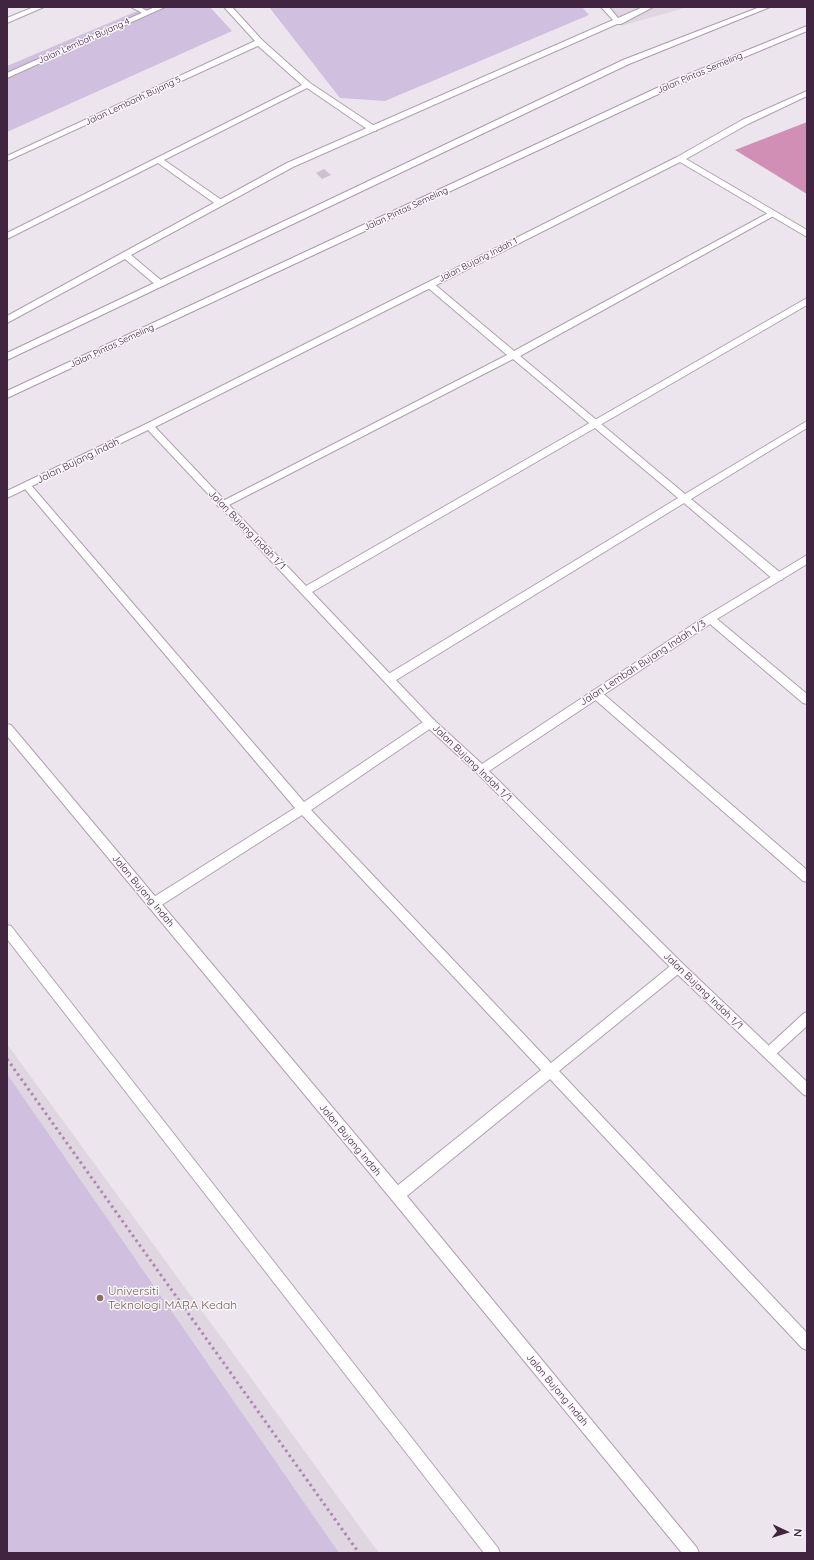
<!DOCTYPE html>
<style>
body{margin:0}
#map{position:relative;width:814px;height:1560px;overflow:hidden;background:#ede5ee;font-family:Quicksand,sans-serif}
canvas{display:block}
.frame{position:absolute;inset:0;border:8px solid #402440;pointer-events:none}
.north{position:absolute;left:766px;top:1512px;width:40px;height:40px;-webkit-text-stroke:3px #f9f6fa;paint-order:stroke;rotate:94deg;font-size:11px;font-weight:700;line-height:16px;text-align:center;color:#402440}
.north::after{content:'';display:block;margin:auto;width:14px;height:18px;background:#402440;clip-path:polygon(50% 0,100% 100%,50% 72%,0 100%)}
</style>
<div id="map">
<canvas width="814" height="1560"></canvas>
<div class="frame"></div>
<div class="north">N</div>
</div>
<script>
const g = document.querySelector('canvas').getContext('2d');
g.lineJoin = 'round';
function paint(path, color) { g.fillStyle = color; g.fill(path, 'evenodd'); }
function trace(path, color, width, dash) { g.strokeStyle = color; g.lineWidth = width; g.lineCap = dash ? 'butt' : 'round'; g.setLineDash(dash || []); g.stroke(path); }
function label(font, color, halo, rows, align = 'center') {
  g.font = font + ' Quicksand,sans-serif'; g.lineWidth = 3; g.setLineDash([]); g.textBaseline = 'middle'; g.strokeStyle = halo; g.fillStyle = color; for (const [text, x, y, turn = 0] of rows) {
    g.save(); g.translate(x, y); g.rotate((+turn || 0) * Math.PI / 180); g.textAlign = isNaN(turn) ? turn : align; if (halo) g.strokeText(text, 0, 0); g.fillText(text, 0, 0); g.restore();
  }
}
paint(new Path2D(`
 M 600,7 L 688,7 L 621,26 Z
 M 7,1044 L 379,1553 L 7,1553 Z`), '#e0d6e2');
paint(new Path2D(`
 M 147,7 L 210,7 L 232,31 L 7,132 L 7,66 Z
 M 269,7 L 582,7 L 589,15 L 385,101 L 340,98 Z
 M 7,1074 L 339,1553 L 7,1553 Z`), '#d0bfde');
paint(new Path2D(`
 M 807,122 L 807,194 L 735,150 Z`), '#d18fb5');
paint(new Path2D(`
 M 324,169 L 331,175 L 322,179 L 316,173 Z`), '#cdc1cf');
const service = new Path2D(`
 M 34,7 L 44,7 L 7,23 L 7,18 Z
 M 131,7 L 140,7 L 150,13 L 146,15 Z
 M 256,40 L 262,40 L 310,83 L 376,127 L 376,131 L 370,131 L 307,88 L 164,160 L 223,201 L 223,205 L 217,205 L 158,163 L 7,239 L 7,233 L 302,85 L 256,44 Z
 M 770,212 L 776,212 L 777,214 L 520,356 L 685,494 L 807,421 L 807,428 L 691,499 L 782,574 L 783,577 L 782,580 L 774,580 L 684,503 L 393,682 L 389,683 L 385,682 L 384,679 L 385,676 L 678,498 L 513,359 L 225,507 L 219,507 L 217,505 L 219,503 L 507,355 L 427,287 L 426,285 L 427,283 L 433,283 L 514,351 Z
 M 27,483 L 30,484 L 304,802 L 426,720 L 430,719 L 434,720 L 435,723 L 434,726 L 311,810 L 551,1063 L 674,963 L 678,962 L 682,963 L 684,967 L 682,971 L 559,1071 L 807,1333 L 807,1350 L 802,1348 L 550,1079 L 402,1200 L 397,1201 L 392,1200 L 390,1195 L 392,1190 L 541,1070 L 302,815 L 157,908 L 153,909 L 149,908 L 147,904 L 149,900 L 295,808 L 24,488 L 22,486 Z
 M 596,690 L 600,691 L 807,870 L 807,882 L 803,881 L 592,697 L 591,694 L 592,691 Z
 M 807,1012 L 807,1026 L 773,1057 L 769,1059 L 765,1057 L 763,1053 L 765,1049 L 803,1014 Z`);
const minor = new Path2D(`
 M 155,7 L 165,7 L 7,78 L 7,73 Z
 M 224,7 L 232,7 L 262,40 L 262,44 L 7,161 L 7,156 L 255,41 Z
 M 601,7 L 609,7 L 618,18 L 643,7 L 653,7 L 621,24 L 617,24 L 293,167 L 131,255 L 163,282 L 164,284 L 163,286 L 157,286 L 125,259 L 7,323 L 7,316 L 287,163 L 613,20 Z
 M 807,91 L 807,96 L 748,124 L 686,159 L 807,230 L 807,237 L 680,162 L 155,427 L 306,586 L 807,298 L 807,305 L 312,592 L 434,720 L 482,764 L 706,616 L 807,555 L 807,564 L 717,619 L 807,694 L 807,704 L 803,703 L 710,624 L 489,771 L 682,963 L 807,1082 L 807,1096 L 803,1094 L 674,971 L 477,773 L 426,726 L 148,430 L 7,498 L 7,491 L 146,424 L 677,157 L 742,120 Z
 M 7,724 L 11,725 L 402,1190 L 697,1548 L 699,1553 L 682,1553 L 392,1200 L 7,736 Z`);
const tertiary = new Path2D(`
 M 7,925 L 11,926 L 498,1548 L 500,1553 L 484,1553 L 7,939 Z`);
const secondary = new Path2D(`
 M 760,7 L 770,7 L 629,64 L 7,360 L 7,353 L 623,60 Z
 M 807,26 L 807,31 L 680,84 L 7,398 L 7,391 L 674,80 Z`);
trace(service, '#afa0af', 2);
trace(minor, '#afa0af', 2);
trace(tertiary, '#afa0af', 2);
trace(secondary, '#ad98af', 2);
trace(new Path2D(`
 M 7,1059 L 359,1553`), '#af86b1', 3, [2.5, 3.5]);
paint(service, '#fff');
paint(minor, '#fff');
paint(tertiary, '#fff');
paint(secondary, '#fff');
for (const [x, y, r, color] of [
 [100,1298,4,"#8d6e63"]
]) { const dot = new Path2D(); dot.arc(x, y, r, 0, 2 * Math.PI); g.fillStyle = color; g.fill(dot); trace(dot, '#f9f6fa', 1.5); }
label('9px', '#402440', '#f9f6fa', [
 ["Jalan Lembah Bujang 4",84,41,-24],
 ["Jalan Pintas Semeling",700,73,-23],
 ["Jalan Lembanh Bujang 5",133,101,-25],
 ["Jalan Pintas Semeling",406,209,-25],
 ["Jalan Bujang Indah 1",478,260,-27],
 ["Jalan Pintas Semeling",112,346,-25]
]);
label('10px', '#402440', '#f9f6fa', [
 ["Jalan Bujang Indah",78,461,-26],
 ["Jalan Bujang Indah 1/1",247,530,46],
 ["Jalan Lembah Bujang Indah 1/3",643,663,-33],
 ["Jalan Bujang Indah 1/1",472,763,44],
 ["Jalan Bujang Indah",143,891,50],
 ["Jalan Bujang Indah 1/1",703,991,44],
 ["Jalan Bujang Indah",350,1140,50],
 ["Jalan Bujang Indah",557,1390,50]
]);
label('12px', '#785e54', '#f9f6fa', [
 ["Universiti",108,1291],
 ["Teknologi MARA Kedah",108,1305]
], 'left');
</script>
